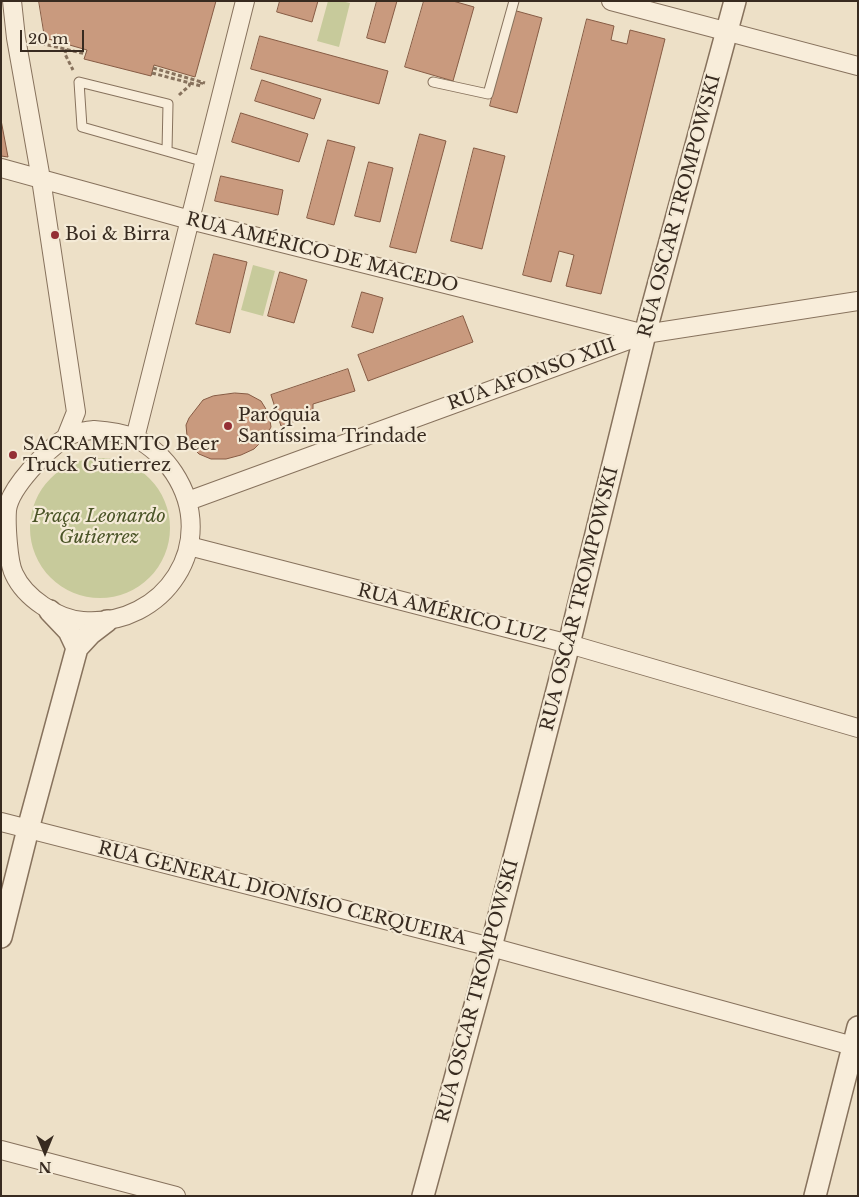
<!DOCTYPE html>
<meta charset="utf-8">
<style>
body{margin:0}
#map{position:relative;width:859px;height:1197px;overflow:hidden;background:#ede0c7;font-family:"Libre Baskerville",serif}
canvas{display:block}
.frame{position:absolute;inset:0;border:2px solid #382b20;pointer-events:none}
.north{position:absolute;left:20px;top:1127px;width:50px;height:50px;-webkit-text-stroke:4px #f4ead6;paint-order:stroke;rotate:180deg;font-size:14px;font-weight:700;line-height:20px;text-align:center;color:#382b20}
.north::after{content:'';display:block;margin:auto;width:18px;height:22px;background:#382b20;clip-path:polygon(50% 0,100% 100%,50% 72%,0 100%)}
.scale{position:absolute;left:20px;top:30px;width:64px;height:22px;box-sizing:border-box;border:2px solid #382b20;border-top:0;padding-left:6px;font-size:15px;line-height:18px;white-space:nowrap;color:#382b20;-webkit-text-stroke:4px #f4ead6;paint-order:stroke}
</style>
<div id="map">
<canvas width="859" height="1197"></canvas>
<div class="frame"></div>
<div class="north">N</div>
<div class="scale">20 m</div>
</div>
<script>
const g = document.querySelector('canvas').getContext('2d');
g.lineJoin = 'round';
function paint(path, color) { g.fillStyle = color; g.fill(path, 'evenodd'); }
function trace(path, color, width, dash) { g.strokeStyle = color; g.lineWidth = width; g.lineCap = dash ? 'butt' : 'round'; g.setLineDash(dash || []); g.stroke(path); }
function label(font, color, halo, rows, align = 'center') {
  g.font = font + ' "Libre Baskerville",serif'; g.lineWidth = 4.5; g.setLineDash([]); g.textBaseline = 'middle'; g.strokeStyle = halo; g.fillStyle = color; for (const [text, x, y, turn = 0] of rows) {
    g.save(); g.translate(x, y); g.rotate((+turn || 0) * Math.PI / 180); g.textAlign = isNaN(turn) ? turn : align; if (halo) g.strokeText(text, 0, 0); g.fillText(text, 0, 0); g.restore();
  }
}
paint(new Path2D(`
 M 328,1 L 341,1 L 350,3 L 339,47 L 317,41 Z
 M 253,265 L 275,271 L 263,316 L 241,310 Z
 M30 528a70 70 0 1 1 140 0a70 70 0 1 1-140 0Z`), '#c7ca9b');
const building = new Path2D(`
 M 39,1 L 216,1 L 195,77 L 154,65 L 151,76 L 84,59 L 87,50 L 45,38 Z
 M 280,1 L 318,1 L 312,22 L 277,12 Z
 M 377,1 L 397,1 L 385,43 L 367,38 Z
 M 424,1 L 453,1 L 474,7 L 453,81 L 405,67 Z
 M 513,10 L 542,18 L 517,113 L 490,106 Z
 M 587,19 L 614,26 L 611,40 L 627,44 L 630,30 L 665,39 L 601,294 L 566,286 L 574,255 L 559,251 L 551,282 L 523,275 Z
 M 260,36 L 388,71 L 379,104 L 251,69 Z
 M 262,80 L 321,99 L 314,119 L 255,101 Z
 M 241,113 L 308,134 L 299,162 L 232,142 Z
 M 1,120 L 8,157 L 1,156 Z
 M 420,134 L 446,141 L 416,253 L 390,247 Z
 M 328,140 L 355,147 L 334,225 L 307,218 Z
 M 474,148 L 505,156 L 482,249 L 451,241 Z
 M 369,162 L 393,168 L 380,222 L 355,216 Z
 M 221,176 L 283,190 L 278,215 L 215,201 Z
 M 214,254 L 247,262 L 230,333 L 196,324 Z
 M 280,272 L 307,280 L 294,323 L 268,316 Z
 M 362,292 L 383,298 L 373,333 L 352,327 Z
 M 463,316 L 473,342 L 368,381 L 358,355 Z
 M 348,369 L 355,391 L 313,404 L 313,415 L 281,426 L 271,395 Z
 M 235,393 L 248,394 L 261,401 L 269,414 L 271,427 L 265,438 L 254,449 L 241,455 L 226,459 L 211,459 L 199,454 L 191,446 L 187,436 L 186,425 L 189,418 L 203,400 L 213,396 Z`);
paint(building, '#c99a7e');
trace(building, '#865b44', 1);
const service = new Path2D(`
 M 433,82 L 488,94 L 514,1
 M 167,151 L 168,104 L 79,82 L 82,127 L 205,162`);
const minor = new Path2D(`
 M 12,1 L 16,38 L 41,179 L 76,412 L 66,437
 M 611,1 L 858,66
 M 1,168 L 190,220 L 645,334
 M 94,430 C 108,431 122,433 135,438 C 150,445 165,459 174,473 C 220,543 165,627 83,621 C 57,619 25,598 14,574 C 8,562 6,524 7,510 C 10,487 47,450 65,438 C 73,432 85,431 94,430 Z
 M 135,438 L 245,1
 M 188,501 L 645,334 L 858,301
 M 189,546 L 569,644 L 858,728
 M 1,822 L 491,947 L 853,1046
 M 1,1150 L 176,1196`);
const tertiary = new Path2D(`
 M 50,611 L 69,631 L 77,648
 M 1,937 L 28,829 L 77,648 L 90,634 L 107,621
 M 423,1196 L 491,947 L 569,644 L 645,334 L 735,1
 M 815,1196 L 858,1027`);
trace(service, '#87725d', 11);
trace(minor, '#87725d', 20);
trace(tertiary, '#87725d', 24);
trace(new Path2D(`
 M 35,42 L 86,54
 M 66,49 L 65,54 L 73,70
 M 153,68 L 205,83
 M 152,73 L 190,83 L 189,86 L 179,95
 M 190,83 L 201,86 L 202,82`), '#87725d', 3, [4, 2.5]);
trace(service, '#f8edda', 9);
trace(minor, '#f8edda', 18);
trace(tertiary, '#f8edda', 21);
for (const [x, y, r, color] of [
 [55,235,5,"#942f34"],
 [228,426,5,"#942f34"],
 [13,455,5,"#942f34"]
]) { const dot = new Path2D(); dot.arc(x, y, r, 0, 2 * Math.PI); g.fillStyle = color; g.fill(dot); trace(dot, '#f4ead6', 2); }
label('18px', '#382b20', '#f4ead6', [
 ["RUA OSCAR TROMPOWSKI",680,206,-75],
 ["RUA AMÉRICO DE MACEDO",322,253,14],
 ["RUA AFONSO XIII",532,375,-20],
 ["RUA OSCAR TROMPOWSKI",580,599,-76],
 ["RUA AMÉRICO LUZ",452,614,14],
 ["RUA GENERAL DIONÍSIO CERQUEIRA",282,894,14],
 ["RUA OSCAR TROMPOWSKI",478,991,-75]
]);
label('18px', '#382b20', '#f4ead6', [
 ["Boi & Birra",65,235],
 ["Paróquia",238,416],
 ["Santíssima Trindade",238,437],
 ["SACRAMENTO Beer",23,445],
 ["Truck Gutierrez",23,466]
], 'left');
label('italic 18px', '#4a5427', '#f4ead6', [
 ["Praça Leonardo",99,517],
 ["Gutierrez",99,538]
]);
</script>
